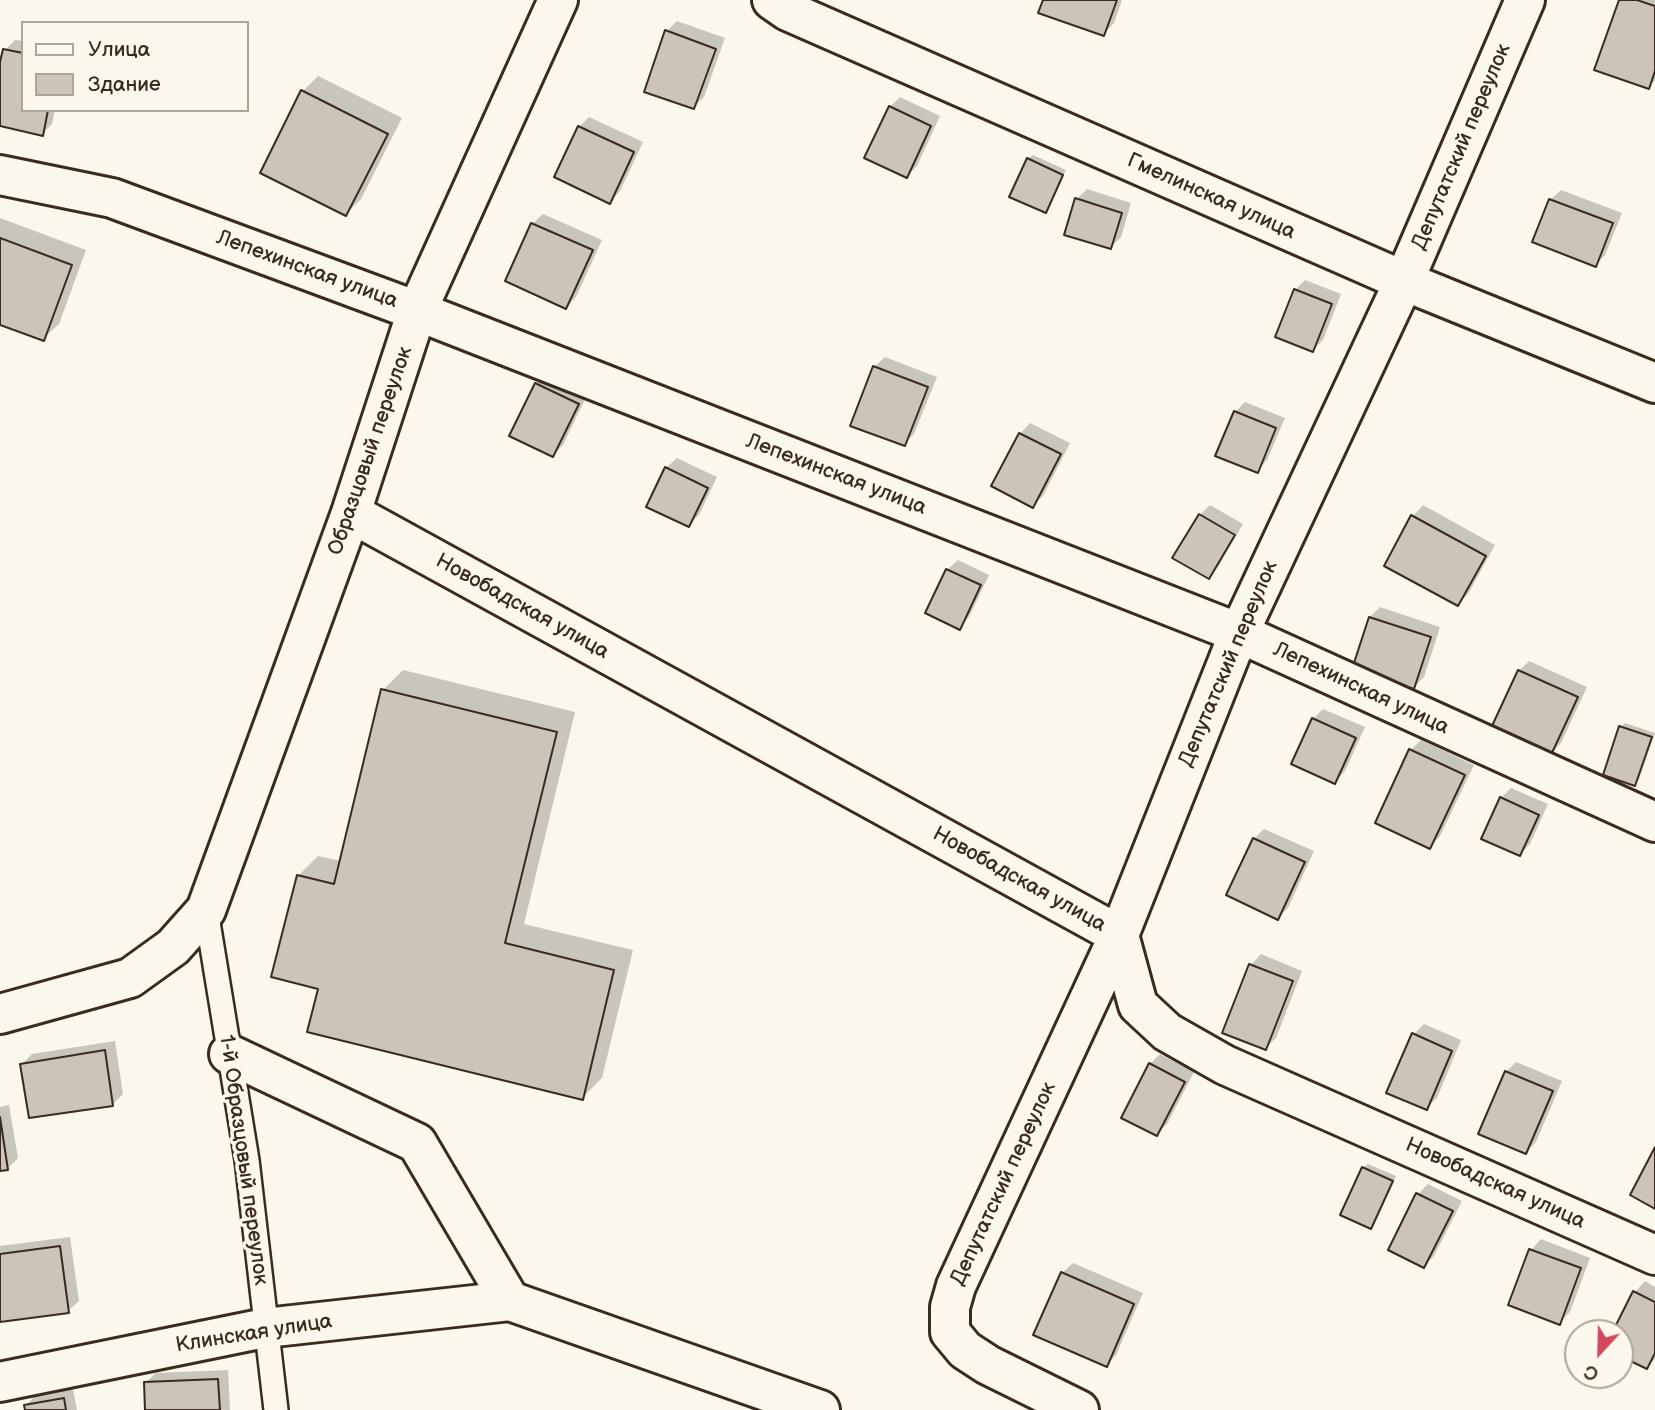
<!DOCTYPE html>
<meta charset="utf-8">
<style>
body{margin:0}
#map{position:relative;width:1655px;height:1410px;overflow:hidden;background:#fbf7ec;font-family:"Balsamiq Sans",sans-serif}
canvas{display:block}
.legend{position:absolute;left:21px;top:21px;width:228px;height:91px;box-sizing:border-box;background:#fbf7ec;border:2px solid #aea59a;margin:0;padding:9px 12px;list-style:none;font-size:21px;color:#3b2a1e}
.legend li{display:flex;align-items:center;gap:14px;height:35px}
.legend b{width:35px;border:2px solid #aea59a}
.north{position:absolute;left:1564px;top:1319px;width:70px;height:70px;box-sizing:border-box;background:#fbf7ec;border:2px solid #aea59a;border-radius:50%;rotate:202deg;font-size:19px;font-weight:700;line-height:28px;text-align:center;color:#3b2a1e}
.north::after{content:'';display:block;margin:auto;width:24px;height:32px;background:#d1495b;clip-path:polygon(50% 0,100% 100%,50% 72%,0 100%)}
</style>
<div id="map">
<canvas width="1655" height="1410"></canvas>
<ul class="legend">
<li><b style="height:9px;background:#fbf7ec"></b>Улица</li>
<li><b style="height:19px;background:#ccc4b9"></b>Здание</li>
</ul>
<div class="north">С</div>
</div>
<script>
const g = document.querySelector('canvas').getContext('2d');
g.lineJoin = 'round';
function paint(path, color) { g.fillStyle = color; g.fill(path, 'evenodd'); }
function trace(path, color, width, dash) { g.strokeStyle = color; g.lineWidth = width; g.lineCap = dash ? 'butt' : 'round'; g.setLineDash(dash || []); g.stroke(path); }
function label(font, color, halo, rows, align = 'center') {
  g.font = font + ' "Balsamiq Sans",sans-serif'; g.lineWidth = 7; g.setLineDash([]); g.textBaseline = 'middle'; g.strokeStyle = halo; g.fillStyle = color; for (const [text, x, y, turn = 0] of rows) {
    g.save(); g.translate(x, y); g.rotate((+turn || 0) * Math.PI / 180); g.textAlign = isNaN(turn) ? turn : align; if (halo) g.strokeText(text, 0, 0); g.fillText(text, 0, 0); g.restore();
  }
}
paint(new Path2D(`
 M 1045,0 L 1122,0 L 1114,23 L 1104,34 Z
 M 1621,0 L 1655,0 L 1655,81 L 1648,87 Z
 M 677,21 L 725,38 L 704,97 L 694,107 L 667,31 Z
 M 15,40 L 23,41 L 23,110 L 55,110 L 52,124 L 42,134 L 0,124 L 0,70 L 5,50 Z
 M 318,76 L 402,118 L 361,199 L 346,214 L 303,91 Z
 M 900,97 L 940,116 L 917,166 L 907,176 L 890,107 Z
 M 589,117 L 643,142 L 620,191 L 610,202 L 579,127 Z
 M 1033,155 L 1066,170 L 1050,206 L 1046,211 L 1028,159 Z
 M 1087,189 L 1131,203 L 1121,237 L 1111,247 L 1077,199 Z
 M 1561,190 L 1622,213 L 1605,255 L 1595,265 L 1550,200 Z
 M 543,214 L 602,240 L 576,297 L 566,307 L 532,224 Z
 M 0,218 L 86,250 L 59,324 L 43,339 L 0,323 Z
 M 1305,280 L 1341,294 L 1323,340 L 1313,350 L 1295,290 Z
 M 885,357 L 937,377 L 914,434 L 904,444 L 874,367 Z
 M 546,374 L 588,393 L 563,445 L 553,455 L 536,384 Z
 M 1245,402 L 1285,418 L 1267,460 L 1257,471 L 1235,412 Z
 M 1030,423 L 1070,443 L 1043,496 L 1032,506 L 993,485 L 1020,434 Z
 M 677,458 L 717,477 L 699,515 L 688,525 L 666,468 Z
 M 1210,505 L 1243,524 L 1218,567 L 1208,577 L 1200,515 Z
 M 1423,505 L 1495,545 L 1468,594 L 1458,604 L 1386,565 L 1413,516 Z
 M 958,560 L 989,575 L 969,617 L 959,628 L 947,570 Z
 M 1380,607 L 1440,627 L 1424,677 L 1414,687 L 1370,617 Z
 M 1529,661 L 1587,687 L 1561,743 L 1551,753 L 1519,671 Z
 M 403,670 L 575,712 L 524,924 L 633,950 L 602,1078 L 582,1098 L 320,988 L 298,876 L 318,856 L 341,861 L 383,690 Z
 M 1323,709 L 1365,727 L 1345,771 L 1335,782 L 1313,719 Z
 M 1625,723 L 1655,733 L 1639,779 L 1635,784 L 1621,727 Z
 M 1421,740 L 1474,765 L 1440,836 L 1430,847 L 1411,750 Z
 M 1511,788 L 1548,804 L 1530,844 L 1520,854 L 1501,798 Z
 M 1264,829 L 1314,851 L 1288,908 L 1278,918 L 1254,839 Z
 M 1261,954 L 1302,971 L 1276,1038 L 1265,1048 L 1224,1032 L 1251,965 Z
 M 1424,1024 L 1461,1040 L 1437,1098 L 1426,1108 L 1414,1034 Z
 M 115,1041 L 123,1094 L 113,1104 L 22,1064 L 32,1054 Z
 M 1160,1054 L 1194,1072 L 1167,1124 L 1157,1134 L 1150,1064 Z
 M 1516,1062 L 1562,1081 L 1536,1142 L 1526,1152 L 1506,1072 Z
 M 9,1105 L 18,1158 L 7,1169 L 0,1170 L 0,1107 Z
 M 1368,1164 L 1396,1176 L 1375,1223 L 1370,1227 L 1363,1168 Z
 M 1428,1184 L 1462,1201 L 1434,1256 L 1424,1266 L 1418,1194 Z
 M 70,1237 L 79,1301 L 68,1311 L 0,1320 L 0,1246 Z
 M 1541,1239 L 1590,1258 L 1570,1312 L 1559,1323 L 1510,1304 L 1531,1250 Z
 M 1073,1263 L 1143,1293 L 1116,1355 L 1106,1365 L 1062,1273 Z
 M 1645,1281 L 1655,1287 L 1655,1359 L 1647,1367 L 1620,1354 L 1620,1333 L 1614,1333 L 1635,1292 Z
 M 228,1370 L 230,1410 L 147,1410 L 145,1383 L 156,1373 Z
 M 73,1389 L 77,1410 L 27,1410 L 26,1405 L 36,1395 Z`), '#0003');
const building = new Path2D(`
 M 1043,0 L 1117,0 L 1104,36 L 1038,13 Z
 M 1619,0 L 1637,0 L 1655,6 L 1655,71 L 1649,89 L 1594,70 Z
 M 665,30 L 716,49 L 694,109 L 644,92 Z
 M 3,49 L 23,53 L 23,110 L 48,110 L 43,136 L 0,126 L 0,62 Z
 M 301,90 L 388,134 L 346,216 L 260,173 Z
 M 889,106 L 931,126 L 907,178 L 864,158 Z
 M 578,126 L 634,152 L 610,204 L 554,177 Z
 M 1027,158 L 1063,175 L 1046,213 L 1009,197 Z
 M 1075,198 L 1122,213 L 1111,249 L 1064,235 Z
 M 1549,199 L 1613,223 L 1596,267 L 1532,242 Z
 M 531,223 L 593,250 L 566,309 L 505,281 Z
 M 0,238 L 72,265 L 44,341 L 0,325 Z
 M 1294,289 L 1332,304 L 1313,352 L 1275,337 Z
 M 873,366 L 928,387 L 905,446 L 850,426 Z
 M 535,383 L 579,404 L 553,457 L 509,436 Z
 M 1234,411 L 1276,428 L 1258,473 L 1215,456 Z
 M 1019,433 L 1061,454 L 1033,508 L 991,486 Z
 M 665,467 L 708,488 L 689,527 L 646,507 Z
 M 1199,514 L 1235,535 L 1209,579 L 1172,558 Z
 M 1411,515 L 1486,556 L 1458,606 L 1384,566 Z
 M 946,569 L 981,585 L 960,630 L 925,613 Z
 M 1369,617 L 1431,637 L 1414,689 L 1352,669 Z
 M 1518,670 L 1578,697 L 1551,755 L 1491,728 Z
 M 381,689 L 557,732 L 505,943 L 614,970 L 583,1100 L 307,1032 L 318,989 L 271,977 L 297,875 L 334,884 Z
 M 1312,718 L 1356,738 L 1335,784 L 1291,764 Z
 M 1619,726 L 1652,737 L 1635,786 L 1603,775 Z
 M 1409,749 L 1465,775 L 1430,849 L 1375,823 Z
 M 1500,797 L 1539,815 L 1520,856 L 1481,839 Z
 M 1253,838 L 1305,862 L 1278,920 L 1226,895 Z
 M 1249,964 L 1293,981 L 1266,1050 L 1222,1033 Z
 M 1412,1033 L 1452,1051 L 1427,1110 L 1386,1093 Z
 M 105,1050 L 113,1106 L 29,1118 L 20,1064 Z
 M 1149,1063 L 1185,1082 L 1157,1136 L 1121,1118 Z
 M 1505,1071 L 1553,1091 L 1526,1154 L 1478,1134 Z
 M 0,1117 L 8,1170 L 0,1171 Z
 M 1655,1147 L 1655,1209 L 1630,1195 Z
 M 1362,1167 L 1393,1181 L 1371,1229 L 1340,1215 Z
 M 1416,1193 L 1453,1211 L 1424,1268 L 1388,1250 Z
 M 60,1246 L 69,1313 L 0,1322 L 0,1254 Z
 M 1529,1249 L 1581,1268 L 1560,1325 L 1508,1305 Z
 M 1061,1272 L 1134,1304 L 1107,1367 L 1033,1335 Z
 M 1633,1291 L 1655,1302 L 1655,1353 L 1647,1369 L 1620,1356 L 1620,1333 L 1612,1333 Z
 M 218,1379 L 220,1410 L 145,1410 L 144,1382 Z
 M 64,1398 L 66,1410 L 25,1410 L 24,1405 Z`);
paint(building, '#ccc4b9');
trace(building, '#3b2a1e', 2);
const lane = new Path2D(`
 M 206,910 L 247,1160 L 276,1410`);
const street = new Path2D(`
 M 772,0 L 788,11 L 1404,281 L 1655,383
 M 0,175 L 112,198 L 417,311 L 1239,633 L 1655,822
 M 351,513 L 1119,935 L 1138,1005 L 1167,1032 L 1225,1065 L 1655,1255
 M 0,1014 L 130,978 L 173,947 L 206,910 L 351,513 L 417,311 L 558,0
 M 229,1054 L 417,1143 L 510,1301 L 820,1410
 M 0,1382 L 265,1328 L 510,1301
 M 1079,1410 L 988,1365 L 965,1350 L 950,1332 L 950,1307 L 956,1286 L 1119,935 L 1239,633 L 1404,281 L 1525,0`);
trace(lane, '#3b2a1e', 28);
trace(street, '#3b2a1e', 44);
trace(lane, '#fbf7ec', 23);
trace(street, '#fbf7ec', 38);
label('21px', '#3b2a1e', '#fbf7ec', [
 ["Депутатский переулок",1462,147,-67],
 ["Гмелинская улица",1211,197,24],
 ["Лепехинская улица",307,270,20],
 ["Образцовый переулок",371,451,-71],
 ["Лепехинская улица",836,475,21],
 ["Новобадская улица",522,607,29],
 ["Депутатский переулок",1229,664,-67],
 ["Лепехинская улица",1361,689,25],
 ["Новобадская улица",1019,880,29],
 ["1-й Образцовый переулок",243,1160,82],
 ["Депутатский переулок",1004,1184,-65],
 ["Новобадская улица",1495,1184,24],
 ["Клинская улица",254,1334,-9]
]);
</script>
